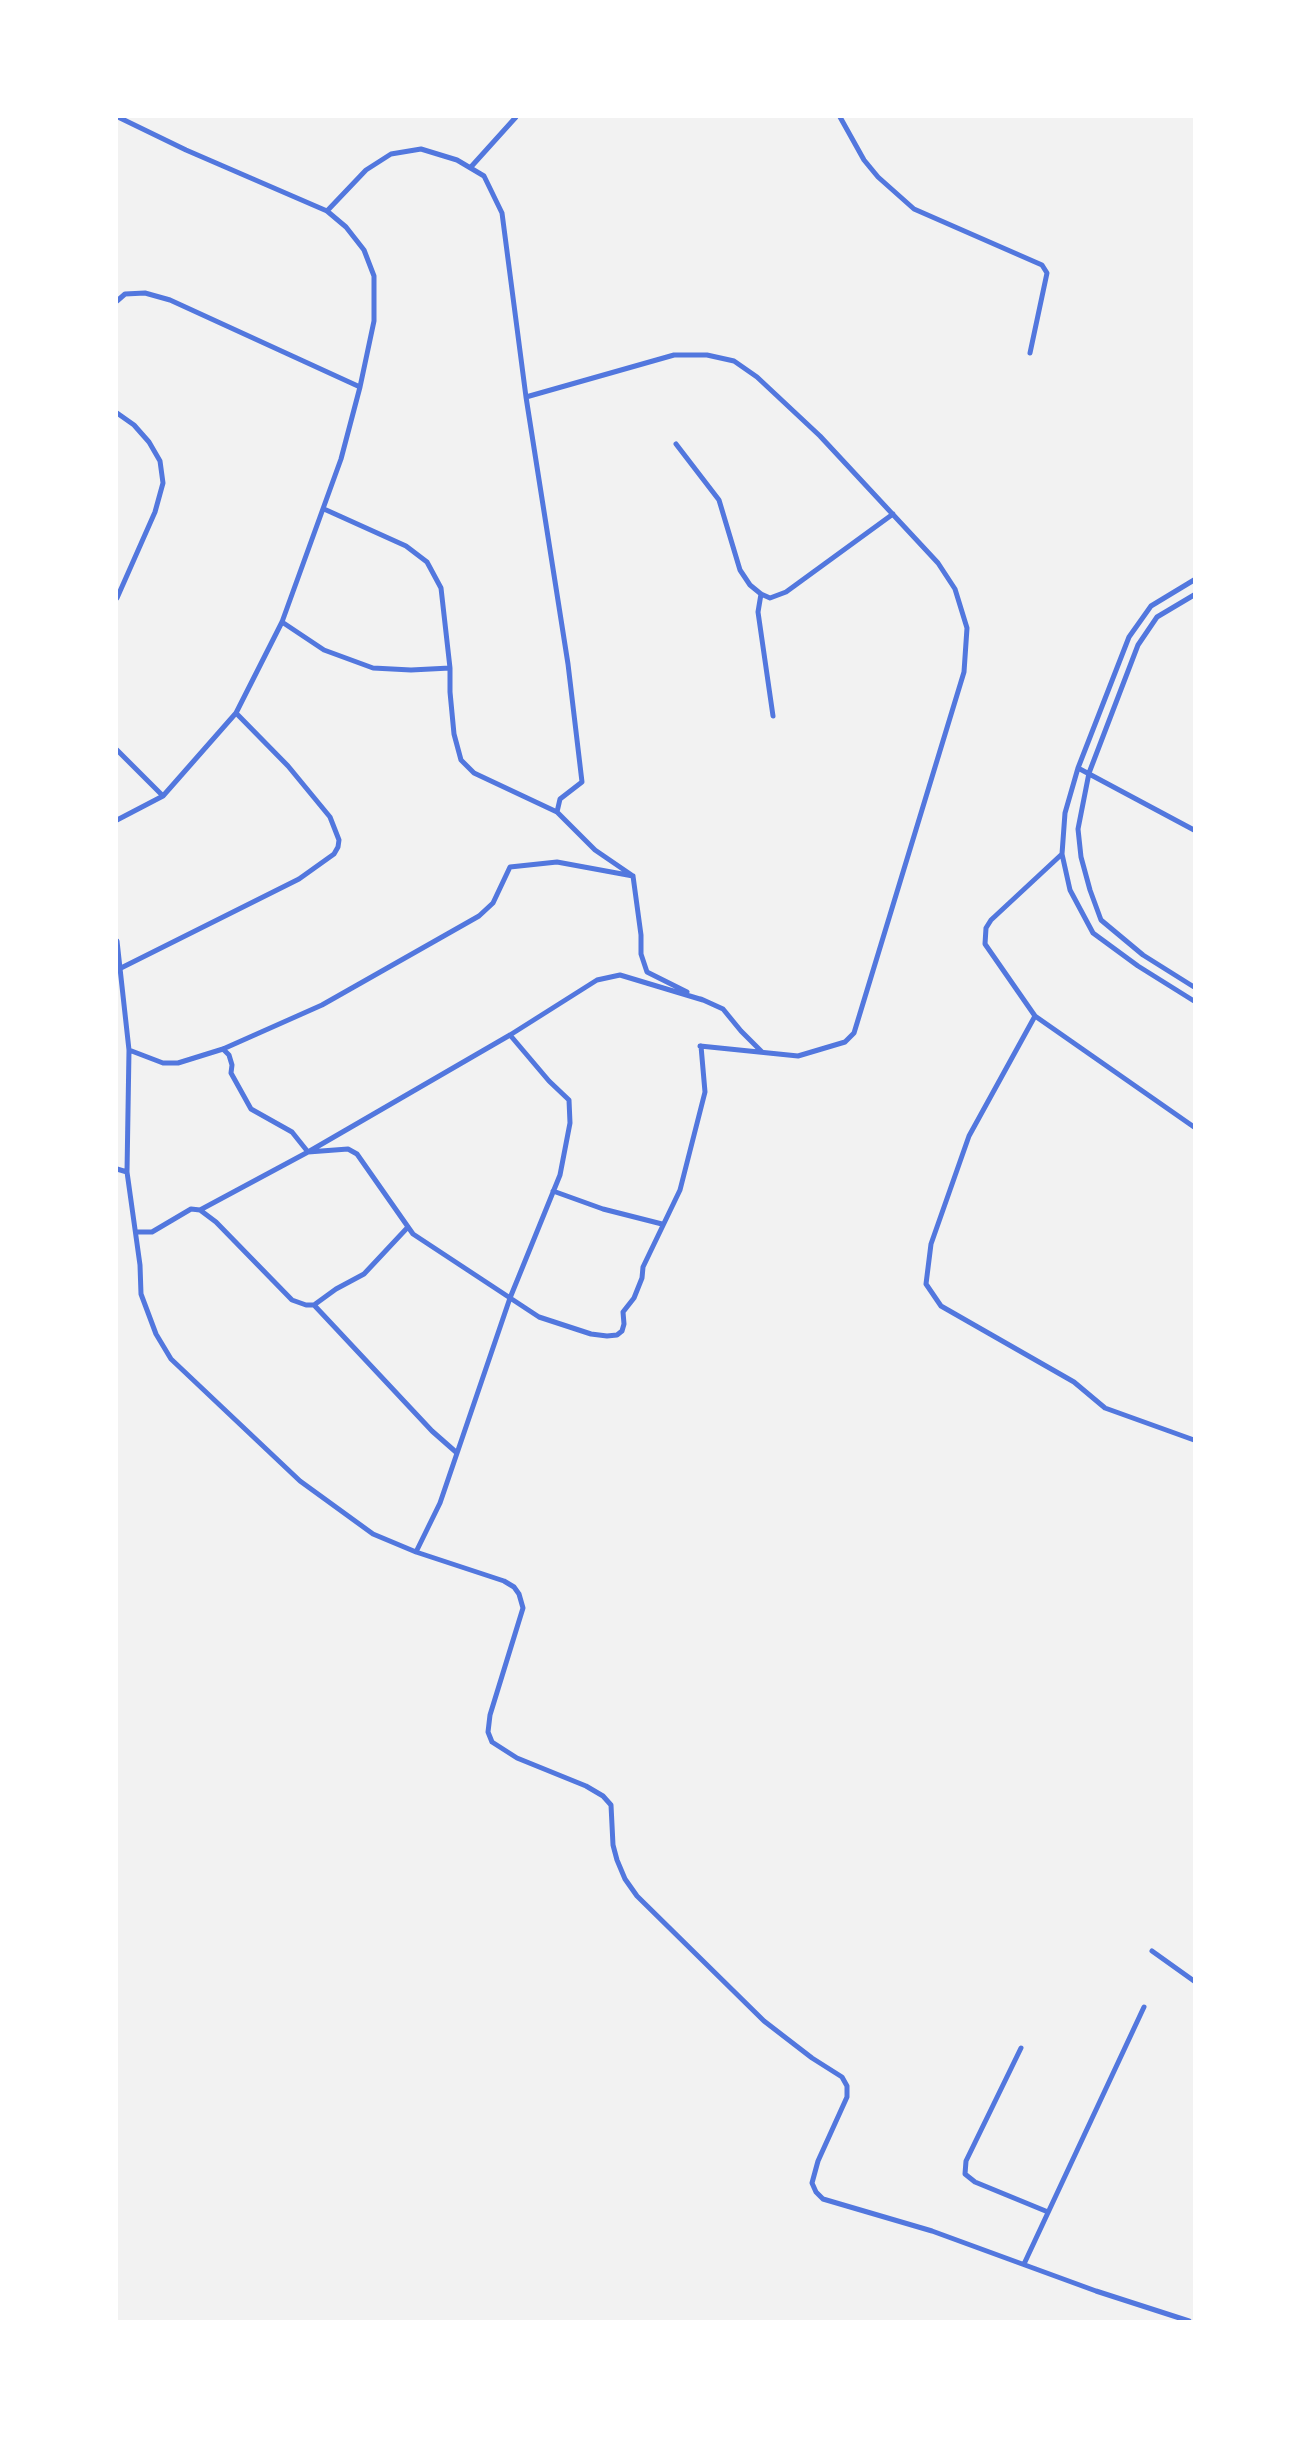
<!DOCTYPE html>
<html>
<head>
<meta charset="utf-8">
<style>
  body { margin:0 }
  #map { position:relative; width:1311px; height:2438px; overflow:hidden; background:#f2f2f2; font-family:Barlow,sans-serif }
  canvas { display:block }
  .frame { position:absolute; inset:0; border:118px solid #fff; pointer-events:none }
</style>
</head>
<body>
<div id="map">
<canvas width="1311" height="2438"></canvas>
<div class="frame"></div>
</div>
<script>
const context = document.querySelector('canvas').getContext('2d');
context.lineJoin = 'round';
const shape = rows => new Path2D(rows.map(r => 'M' + r).join(''));
function trace(path, color, width, dash) { context.strokeStyle = color; context.lineWidth = width; context.lineCap = dash ? 'butt' : 'round'; context.setLineDash(dash || []); context.stroke(path); }
trace(shape([
  [840,117,864,160,878,177,914,209,1042,265,1047,273,1030,353],
  [470,168,516,117],
  [117,301,125,294,145,293,170,300,360,387],
  [526,397,674,355,707,355,734,361,757,377,820,436,938,563,955,589,967,628,964,672,854,1033,845,1042,798,1056,700,1046],
  [117,413,134,425,149,442,160,461,163,483,155,512,117,598],
  [676,444,719,500,740,570,750,585,761,594,770,598,786,592,893,514],
  [324,509,406,546,427,562,441,588,450,668,450,692,454,734,461,760,474,773,557,812,560,799,582,782,568,664,526,397,502,213,484,176,457,160,421,149,391,154,366,170,327,211],
  [1194,580,1151,606,1129,637,1078,768,1065,813,1062,854,1070,890,1093,933,1138,966,1194,1001],
  [761,594,758,612,773,716],
  [1194,595,1157,617,1138,645,1089,773,1078,829,1081,857,1090,890,1101,920,1143,955,1194,987],
  [282,622,324,650,373,668,411,670,450,668],
  [117,750,163,796],
  [1078,768,1194,830],
  [557,812,595,850,633,876,641,935,641,954,647,972,687,992],
  [117,820,163,796,236,713,282,622,341,459,360,387,374,321,374,276,364,250,346,227,327,211,186,150,118,117],
  [1062,854,991,920,986,928,985,944,1035,1016,1194,1127],
  [117,941,129,1050,127,1172,140,1265,141,1294,156,1334,171,1359,300,1481,373,1534,416,1552,440,1503,510,1298,560,1175,570,1123,569,1100,549,1081,510,1035],
  [119,969,299,879,334,854,338,847,339,840,330,817,288,766,236,713],
  [701,999,723,1009,741,1031,762,1052],
  [1035,1016,969,1136,931,1244,926,1284,941,1306,1074,1382,1105,1408,1194,1440],
  [223,1049,229,1055,232,1065,231,1073,251,1109,292,1132,308,1152,348,1149,357,1154,413,1234,539,1317,591,1334,607,1336,617,1335,622,1331,624,1324,623,1312,634,1298,642,1278,643,1267,680,1190,705,1092,701,1046],
  [129,1050,163,1063,178,1063,223,1049,322,1005,479,916,493,903,510,867,557,862,633,876],
  [117,1169,127,1172],
  [553,1191,603,1209,662,1224],
  [200,1210,308,1152,510,1035,597,980,620,975,703,1000],
  [136,1232,152,1232,191,1209,200,1210,216,1222,292,1300,306,1305,314,1305,336,1289,364,1274,408,1227],
  [314,1305,432,1431,457,1453],
  [416,1552,504,1581,514,1587,519,1594,523,1608,490,1715,488,1732,492,1742,517,1758,586,1786,603,1796,611,1805,613,1845,617,1860,625,1879,637,1896,764,2021,812,2058,842,2077,847,2086,847,2097,818,2161,812,2183,816,2192,823,2199,932,2231,1096,2291,1189,2321],
  [1152,1951,1194,1981],
  [1021,2048,966,2161,965,2174,975,2182,1048,2212],
  [1024,2264,1144,2007]
]), '#5277de', 5);
</script>
</body>
</html>
